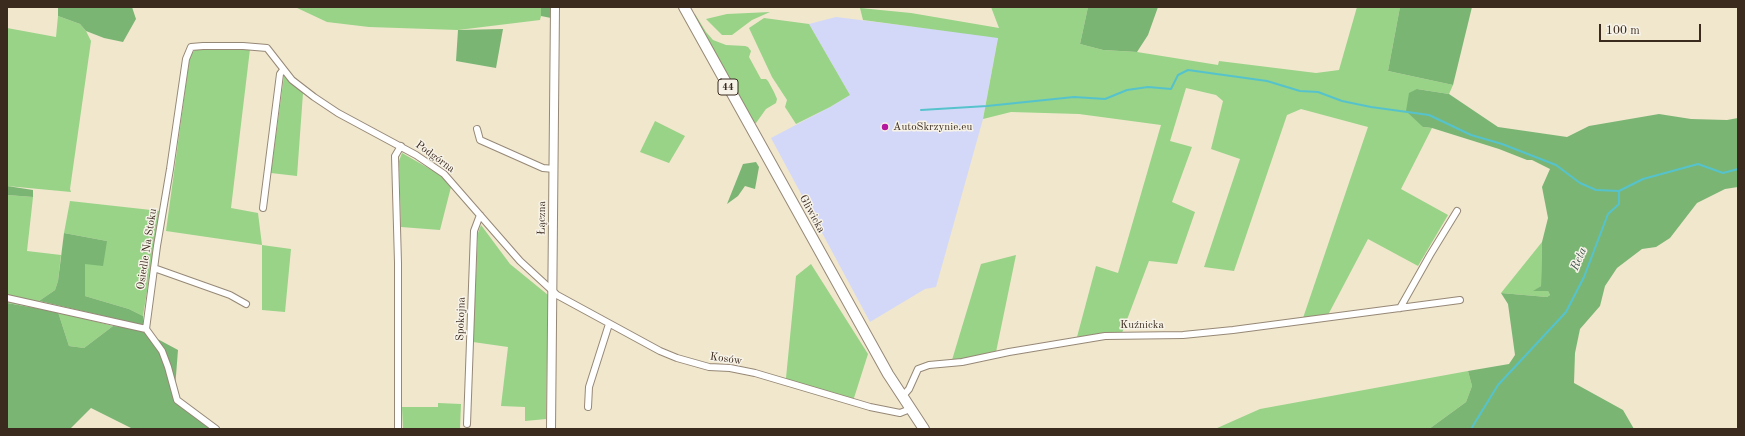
<!DOCTYPE html>
<html>
<head>
<meta charset="utf-8">
<style>
  body { margin:0 }
  #map { position:relative; width:1745px; height:436px; overflow:hidden; background:#f0e7cd; font-family:"Old Standard TT",serif }
  canvas { display:block }
  .frame { position:absolute; inset:0; border:8px solid #3b2a1e; pointer-events:none }
  .scale { position:absolute; left:1599px; top:24px; width:102px; height:18px; box-sizing:border-box; border:2px solid #3b2a1e; border-top:0; padding-left:5px; font-size:12px; line-height:14px; white-space:nowrap; color:#3b2a1e; -webkit-text-stroke:3px #f7f3e8; paint-order:stroke }
</style>
</head>
<body>
<div id="map">
<canvas width="1745" height="436"></canvas>
<div class="frame"></div>
<div class="scale">100 m</div>
</div>
<script>
const context = document.querySelector('canvas').getContext('2d');
context.lineJoin = 'round';
function paint(path, color) { context.fillStyle = color; context.fill(path, 'evenodd'); }
const shape = rows => new Path2D(rows.map(r => 'M' + r).join(''));
function trace(path, color, width, dash) { context.strokeStyle = color; context.lineWidth = width; context.lineCap = dash ? 'butt' : 'round'; context.setLineDash(dash || []); context.stroke(path); }
function label(font, color, halo, rows, align = 'center') {
  context.font = font + ' "Old Standard TT",serif'; context.lineWidth = 3; context.setLineDash([]); context.textBaseline = 'middle'; context.strokeStyle = halo; context.fillStyle = color; for (const [text, x, y, turn = 0] of rows) {
    context.save(); context.translate(x, y); context.rotate((+turn || 0) * Math.PI / 180); context.textAlign = isNaN(turn) ? turn : align; if (halo) context.strokeText(text, 0, 0); context.fillText(text, 0, 0); context.restore();
  }
}
paint(shape([
  [836,17,998,37,983,119,936,287,925,289,870,322,771,138,830,107,850,95,809,24]
]), '#d3d8f9');
paint(shape([
  [295,7,541,7,541,16,540,20,458,30,369,27,327,22],
  [991,7,1088,7,1080,44,1103,50,1137,52,1218,65,1219,61,1316,73,1339,70,1357,7,1400,7,1388,71,1453,85,1449,94,1417,89,1423,127,1432,128,1401,189,1448,215,1418,266,1368,239,1328,315,1303,318,1368,127,1301,109,1287,115,1234,271,1204,267,1240,159,1211,149,1223,101,1216,95,1186,88,1170,141,1192,147,1172,202,1195,212,1177,264,1149,261,1122,333,1105,333,1077,337,1096,266,1118,273,1161,125,1079,114,1011,112,983,119,998,38,863,20,860,8,911,13,999,28],
  [770,12,752,20,732,35,722,35,706,19,727,14],
  [695,14,706,32,713,40,726,45,745,46,748,47,751,51,749,57,761,79,766,79,768,81,774,92,777,99,776,103,766,109,756,123,754,123,694,15],
  [58,16,80,24,86,31,91,41,70,189,71,192,7,186,7,28,56,37],
  [764,18,809,24,850,95,830,107,796,124,785,107,787,100,772,77,749,28],
  [196,49,250,49,231,208,258,213,262,245,291,249,285,312,262,310,262,245,166,231,190,55],
  [284,76,303,93,297,176,271,173],
  [655,121,685,136,669,163,640,152],
  [402,153,444,177,451,187,440,230,401,227,399,161],
  [7,195,33,197,27,251,61,255,58,281,55,290,39,301,37,308,7,303],
  [70,201,160,211,143,316,129,309,85,296,85,263,107,241,64,233],
  [481,225,510,264,548,295,546,419,525,421,525,407,501,406,508,347,473,342,478,233],
  [1542,242,1541,286,1534,291,1548,291,1550,295,1547,297,1501,293],
  [1016,255,996,352,976,357,952,360,981,264],
  [811,264,868,354,853,401,789,385,786,378,796,276],
  [58,312,113,326,84,348,69,346],
  [1468,371,1472,386,1466,402,1429,429,1215,429,1260,409],
  [438,403,461,404,460,429,403,429,402,407,438,407]
]), '#98d387');
paint(shape([
  [58,7,132,7,136,19,123,42,104,38,86,31,80,24,58,16],
  [541,7,551,7,551,18,541,16],
  [1088,7,1158,7,1148,35,1137,52,1103,50,1080,44],
  [1400,7,1472,7,1453,85,1388,71],
  [503,29,496,68,456,61,458,30],
  [1417,89,1449,94,1498,127,1567,137,1589,126,1659,114,1691,119,1727,120,1738,118,1738,187,1725,189,1697,203,1670,238,1656,247,1642,249,1617,268,1605,286,1600,306,1580,329,1575,353,1574,383,1623,410,1634,429,1429,429,1466,402,1472,386,1468,371,1509,364,1515,355,1508,304,1501,293,1547,297,1550,295,1548,291,1533,291,1541,286,1542,242,1548,218,1542,187,1550,169,1532,160,1527,160,1499,149,1432,128,1423,127,1406,111,1409,93],
  [756,162,759,167,755,189,745,186,738,196,727,204,743,164],
  [7,186,33,190,33,197,7,195],
  [64,233,107,241,103,266,85,264,85,296,129,309,143,316,143,325,39,301,55,290,58,281],
  [7,303,58,312,69,346,84,348,113,326,137,328,178,350,174,401,221,429,133,429,91,408,70,429,7,429]
]), '#7ab574');
trace(shape([
  [921,110,987,106,1074,97,1105,99,1127,90,1148,87,1171,89,1178,75,1188,70,1267,81,1300,91,1318,92,1342,101,1371,107,1429,115,1471,135,1502,144,1556,165,1580,183,1596,190,1619,191,1643,179,1698,164,1723,173,1738,169],
  [1471,429,1498,385,1566,312,1584,277,1608,214,1619,204,1619,191]
]), '#56c3cc', 2);
const minor = shape([
  [477,129,480,140,543,168,554,169],
  [263,208,280,74,283,70],
  [154,268,230,295,246,304],
  [7,298,146,329],
  [1400,308,1430,255,1457,211],
  [902,397,909,389,918,369,929,365,962,362,1009,352,1105,336,1183,335,1233,330,1460,300],
  [588,407,589,387,609,324],
  [467,424,474,231,480,215],
  [216,429,177,400,168,367,162,351,146,329,157,246,170,169,186,59,191,47,203,46,243,46,267,48,292,80,314,97,338,113,416,155,444,174,520,261,557,295,660,351,677,358,709,367,730,368,755,373,870,407,900,413,910,409],
  [398,429,398,263,395,156,401,146]
]);
const tertiary = shape([
  [551,429,555,7]
]);
const primary = shape([
  [684,7,888,374,924,429]
]);
trace(minor, '#968876', 8);
trace(tertiary, '#968876', 10);
trace(primary, '#968876', 12);
trace(minor, '#fff', 6);
trace(tertiary, '#fff', 8);
trace(primary, '#fff', 10);
for (const [x, y, r, color] of [
  [885,127,4,"#b5179e"]
]) { const dot = new Path2D(); dot.arc(x, y, r, 0, 2 * Math.PI); context.fillStyle = color; context.fill(dot); trace(dot, '#f7f3e8', 1.5); }
for (const [x, y, w] of [
  [728,87,20]
]) { const box = new Path2D(); box.roundRect(x - w / 2, y - 8, w, 16, 3); context.fillStyle = '#f7f3e8'; context.fill(box); trace(box, '#3b2a1e', 1); }
label('bold 10px', '#3b2a1e', null, [
  ["44",728,87]
]);
label('11px', '#3b2a1e', '#f7f3e8', [
  ["AutoSkrzynie.eu",893,127]
], 'left');
label('11px', '#3b2a1e', '#f7f3e8', [
  ["Podgórna",435,157,36],
  ["Gliwicka",812,214,61],
  ["Łączna",542,218,-89],
  ["Osiedle Na Stoku",147,249,-81],
  ["Spokojna",461,319,-88],
  ["Kuźnicka",1142,325],
  ["Kosów",726,359,8]
]);
label('italic 12px', '#435852', '#f7f3e8', [
  ["Reta",1579,259,-67]
]);
</script>
</body>
</html>
